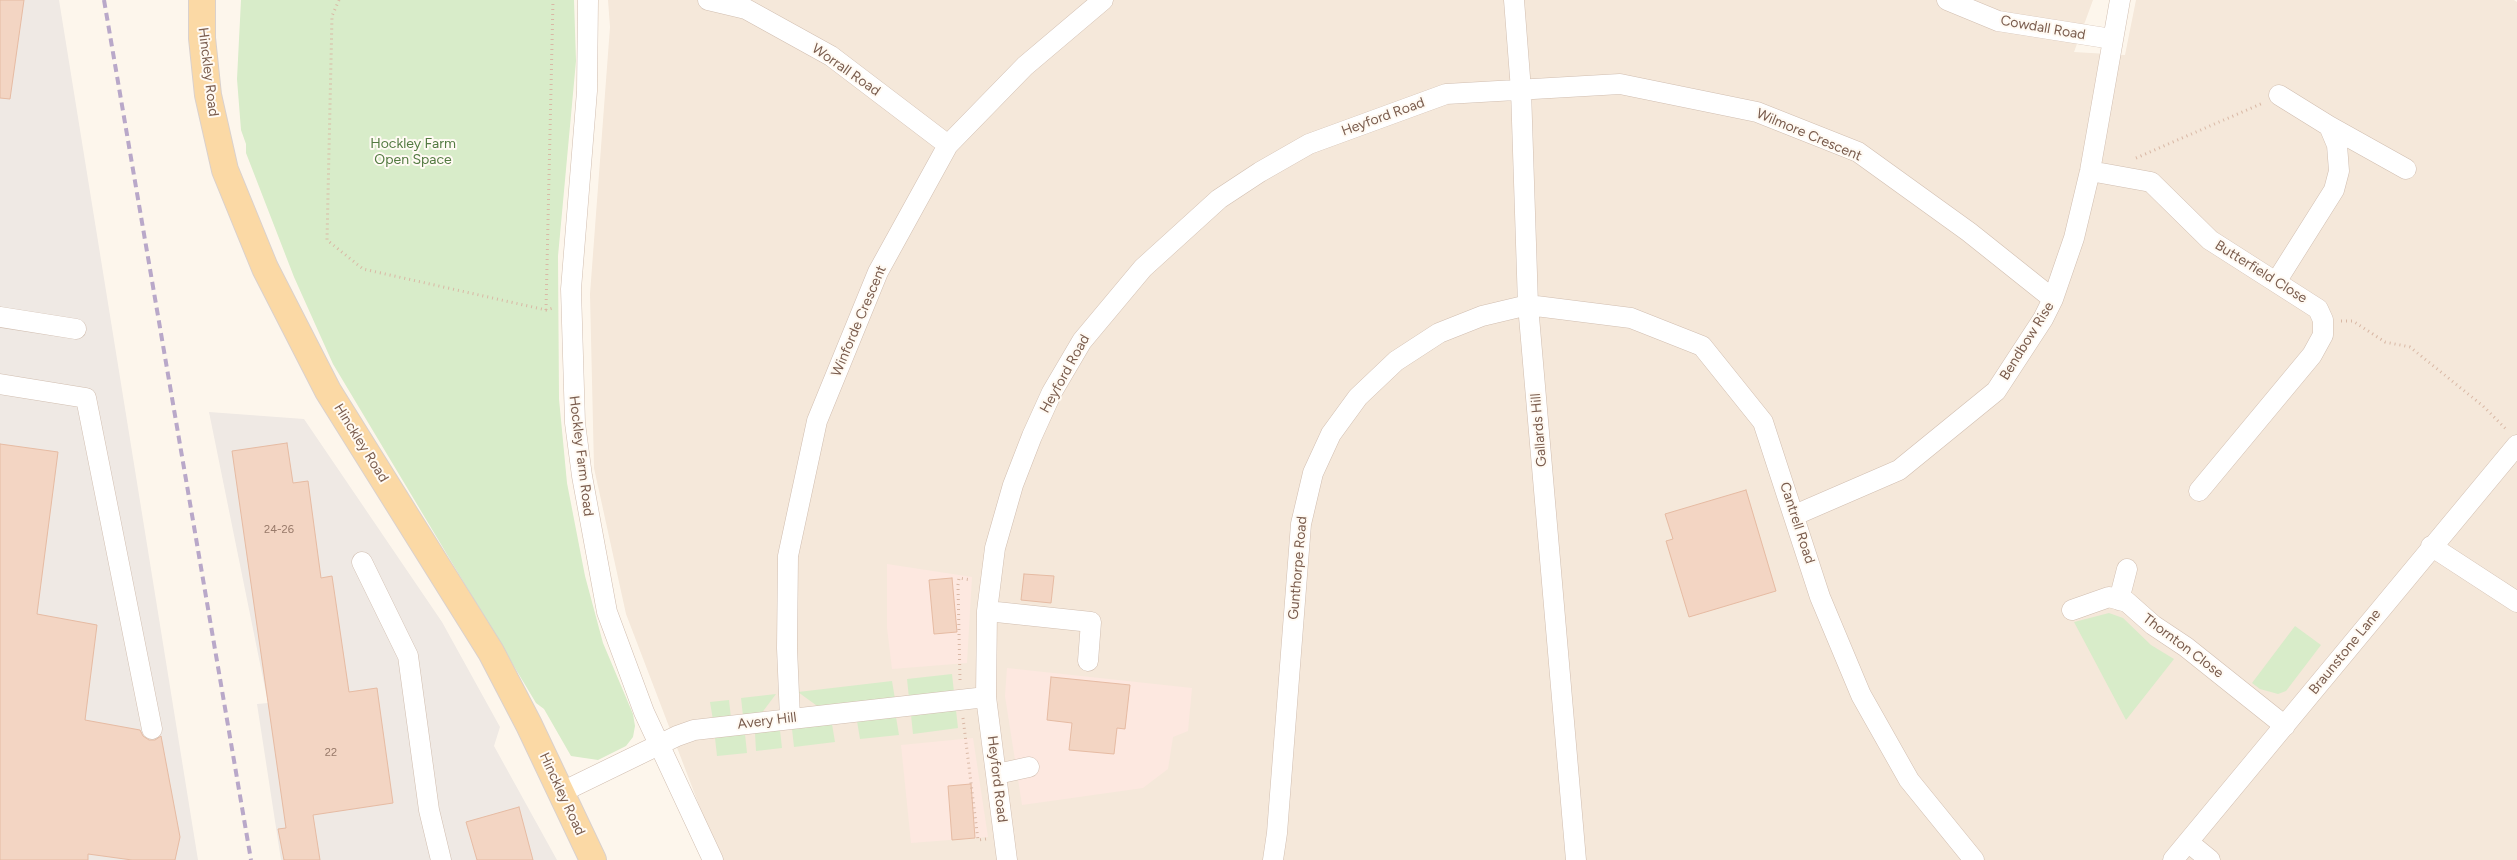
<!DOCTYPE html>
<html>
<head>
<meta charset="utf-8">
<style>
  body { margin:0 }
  canvas { display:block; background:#fdf6ec }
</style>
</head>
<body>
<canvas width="2517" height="860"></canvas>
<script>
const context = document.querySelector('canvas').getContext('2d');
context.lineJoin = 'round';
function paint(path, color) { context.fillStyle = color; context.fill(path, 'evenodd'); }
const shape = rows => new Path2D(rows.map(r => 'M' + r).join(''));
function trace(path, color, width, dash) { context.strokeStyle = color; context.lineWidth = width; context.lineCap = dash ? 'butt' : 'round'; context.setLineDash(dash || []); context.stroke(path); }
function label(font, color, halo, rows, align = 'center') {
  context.font = font + ' Figtree,sans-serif'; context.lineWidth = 4; context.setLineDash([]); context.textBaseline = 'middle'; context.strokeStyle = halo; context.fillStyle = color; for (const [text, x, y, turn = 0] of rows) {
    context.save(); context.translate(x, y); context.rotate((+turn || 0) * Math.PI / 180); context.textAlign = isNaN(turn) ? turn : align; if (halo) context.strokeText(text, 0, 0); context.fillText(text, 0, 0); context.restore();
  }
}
paint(shape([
  [608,0,2093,0,2074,52,2125,55,2136,0,2514,0,2517,2,2517,860,720,860,626,614,594,468,590,294,610,27]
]), '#f5e8da');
paint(shape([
  [887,564,972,577,967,663,892,669,887,628],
  [1007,668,1192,688,1188,731,1173,737,1168,769,1143,788,1022,805,1005,696],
  [973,738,988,837,911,843,901,745]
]), '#fde8e0');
paint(shape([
  [0,0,59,0,198,860,0,860],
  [209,412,304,419,442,622,500,727,494,746,557,860,281,860,257,704,268,703]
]), '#efe9e4');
paint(shape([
  [241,0,574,0,576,61,558,256,559,399,567,483,585,576,603,643,633,714,635,726,633,737,626,746,598,760,571,756,544,709,536,703,333,364,294,277,246,153,246,144,241,130,237,79],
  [2109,613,2123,618,2151,645,2174,659,2126,720,2074,622],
  [2295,626,2321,645,2286,691,2278,694,2260,689,2252,683],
  [952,674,954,692,909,698,907,679],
  [892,681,895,699,820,708,798,692],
  [776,694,761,714,743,716,741,698],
  [729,700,731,718,713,720,710,702],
  [956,710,958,728,913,734,911,715],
  [896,717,899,735,860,739,857,721],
  [832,724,835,742,794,747,792,729],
  [780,730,782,748,756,751,755,733],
  [745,734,747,753,717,756,715,738]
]), '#d8ecc9');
const building = shape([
  [0,0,24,0,10,99,0,98,0,0],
  [287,443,293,483,308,481,321,578,332,576,349,692,377,688,393,803,313,815,320,860,284,860,278,829,286,828,232,451,287,443],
  [0,444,58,452,37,614,97,625,85,720,140,730,143,736,149,740,155,740,161,736,180,837,175,860,132,860,88,854,88,860,0,860,0,444],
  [1746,490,1776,591,1689,617,1666,541,1673,539,1665,514,1746,490],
  [1024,574,1054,576,1051,603,1021,600,1024,574],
  [952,578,957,632,934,634,929,580,952,578],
  [1051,677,1130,685,1125,729,1117,728,1114,754,1069,750,1072,723,1047,720,1051,677],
  [971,784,975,838,952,840,948,786,971,784],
  [519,807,533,860,477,860,466,822,519,807]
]);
paint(building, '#f3d5c3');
trace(building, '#e6bba3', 1);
const minor = shape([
  [588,0,587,91,571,289,575,423,582,476,607,612,644,712,713,860],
  [708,0,746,9,831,56,948,145],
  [1514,0,1521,90,1528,305,1576,860],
  [1947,0,1998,21,2112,39],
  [2329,126,2406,169],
  [2090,171,2151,182,2210,240,2318,309,2323,320,2323,335,2312,355,2199,491],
  [2276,282,2334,190,2339,171,2337,145,2329,126,2279,95],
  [0,317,76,329],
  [0,384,86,398,152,729],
  [1795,515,1899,470,1996,391,2043,319,2053,299,2074,238,2090,171,2120,0],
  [2431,546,2517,602],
  [362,562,408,656,429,810,441,860],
  [2119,600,2127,569],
  [2072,610,2109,597,2127,602,2153,625,2186,647,2285,726],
  [987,611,1091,622,1088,661],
  [790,718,787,648,788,556,817,421,878,272,948,145,1025,66,1103,0],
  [997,774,1029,767],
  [562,792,677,736,694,730,986,697],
  [2188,842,2210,860],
  [1007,860,986,697,987,611,995,548,1013,485,1032,436,1052,392,1082,341,1143,268,1219,199,1260,172,1309,144,1446,94,1620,84,1757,112,1858,152,1969,232,2053,299],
  [1273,860,1277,833,1301,524,1313,473,1331,434,1358,397,1396,361,1439,333,1482,316,1528,305,1631,318,1702,346,1763,422,1820,597,1861,695,1909,780,1974,860],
  [2173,860,2517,445]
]);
const major = shape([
  [202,0,202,38,208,95,225,170,265,268,328,391,491,652,529,725,593,860]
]);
trace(minor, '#d1beb0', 21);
trace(major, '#dad1cd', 28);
trace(shape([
  [339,0,332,16,327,240,363,269,546,310,553,308],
  [2136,158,2263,103],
  [546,310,553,0],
  [2341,321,2353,321,2385,342,2410,347,2483,406,2506,429],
  [960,680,958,585,959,578,971,580],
  [963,718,978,840,986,839]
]), '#d9b8a5', 3, [1, 4]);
trace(minor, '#fff', 20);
trace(major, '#fbd9a5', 26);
trace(shape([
  [104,0,251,860]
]), '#b9a8c9', 4, [8, 5]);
label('11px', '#987a6a', null, [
  ["24-26",279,530],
  ["22",331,753]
]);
label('14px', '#7a5c4d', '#fffaf3', [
  ["Cowdall Road",2043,28,10],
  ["Worrall Road",846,70,35],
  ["Hinckley Road",208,72,83],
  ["Heyford Road",1383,117,-20],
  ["Wilmore Crescent",1809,135,23],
  ["Butterfield Close",2261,272,32],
  ["Winforde Crescent",859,321,-67],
  ["Bendbow Rise",2027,341,-58],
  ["Heyford Road",1065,374,-61],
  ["Gallards Hill",1539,430,-95],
  ["Hinckley Road",361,443,58],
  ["Hockley Farm Road",581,456,83],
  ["Cantrell Road",1797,523,72],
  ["Gunthorpe Road",1298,568,-85],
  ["Thornton Close",2183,646,37],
  ["Braunstone Lane",2345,652,-51],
  ["Avery Hill",767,721,-7],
  ["Heyford Road",997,779,83],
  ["Hinckley Road",562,794,65]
]);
label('14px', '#537a41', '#fffaf3', [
  ["Hockley Farm",413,144],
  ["Open Space",413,160]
]);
</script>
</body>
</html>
